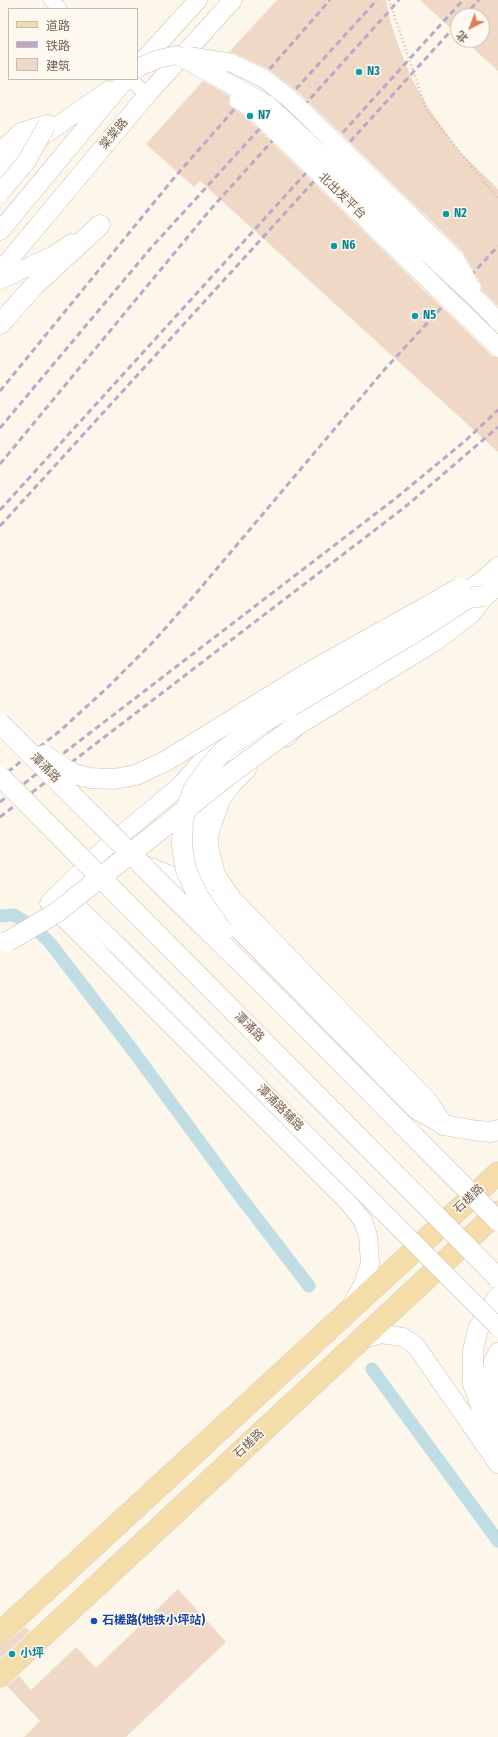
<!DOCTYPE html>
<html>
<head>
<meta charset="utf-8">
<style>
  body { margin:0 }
  #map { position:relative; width:498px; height:1737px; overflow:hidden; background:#fcf6eb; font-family:"Fira Sans Condensed","Noto Sans SC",sans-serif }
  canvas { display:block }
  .legend { position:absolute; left:8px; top:8px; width:130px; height:72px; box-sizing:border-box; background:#fefaf2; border:1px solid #c8bcb1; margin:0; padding:5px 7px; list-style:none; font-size:12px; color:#765f4f }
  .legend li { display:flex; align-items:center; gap:8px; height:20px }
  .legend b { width:20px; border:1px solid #c8bcb1 }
  .north { position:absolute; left:450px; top:8px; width:40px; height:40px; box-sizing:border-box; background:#fefaf2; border:1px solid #c8bcb1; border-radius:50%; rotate:222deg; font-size:11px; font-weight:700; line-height:16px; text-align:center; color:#765f4f }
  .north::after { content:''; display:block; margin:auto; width:14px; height:18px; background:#dd7f59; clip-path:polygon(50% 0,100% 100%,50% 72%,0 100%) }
</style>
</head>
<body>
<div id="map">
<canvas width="498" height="1737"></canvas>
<ul class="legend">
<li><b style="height:5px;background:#f5dda9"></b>道路</li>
<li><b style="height:5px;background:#baa9c6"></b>铁路</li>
<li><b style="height:11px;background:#efd8c5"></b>建筑</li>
</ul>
<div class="north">北</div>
</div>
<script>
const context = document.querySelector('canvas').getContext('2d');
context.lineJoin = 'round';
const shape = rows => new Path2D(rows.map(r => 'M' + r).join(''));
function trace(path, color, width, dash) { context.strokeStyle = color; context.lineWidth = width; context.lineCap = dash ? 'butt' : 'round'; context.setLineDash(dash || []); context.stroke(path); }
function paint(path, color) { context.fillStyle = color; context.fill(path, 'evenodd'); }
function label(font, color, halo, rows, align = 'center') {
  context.font = font + ' "Fira Sans Condensed","Noto Sans SC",sans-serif'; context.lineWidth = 3; context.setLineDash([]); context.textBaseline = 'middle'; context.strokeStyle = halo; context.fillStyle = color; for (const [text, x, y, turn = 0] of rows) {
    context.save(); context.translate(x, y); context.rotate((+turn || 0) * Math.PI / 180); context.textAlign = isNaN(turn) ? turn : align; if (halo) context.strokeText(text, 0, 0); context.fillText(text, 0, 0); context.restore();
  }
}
trace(shape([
  [0,916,14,915,34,927,50,943,131,1048,236,1191,309,1286],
  [372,1369,498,1541]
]), '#c0dde5', 13);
paint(shape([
  [277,0,386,0,391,24,400,50,410,75,427,106,459,151,498,189,498,306,481,289,480,282,463,252,298,92,270,70,237,54,229,52],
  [420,0,498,0,498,71,464,40,482,40,482,16,458,16,458,35],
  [203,81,230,96,229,104,233,108,250,121,491,355,498,357,498,452,200,181,194,187,146,144],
  [178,1589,226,1642,126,1737,24,1737,40,1721,7,1686,19,1676,31,1690,76,1647,96,1668],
  [25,1627,30,1631,0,1659,0,1645,8,1642]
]), '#efd8c5');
const minor = shape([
  [51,0,60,9],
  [130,79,147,95]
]);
const tertiary = shape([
  [137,67,198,0],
  [0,178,24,149,109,90],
  [0,231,126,79],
  [0,271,147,95,233,0],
  [0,280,54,255,72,243],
  [453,600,483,580,498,566],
  [218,745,198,765,180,786,103,850,49,903,347,1201,363,1221,368,1236,370,1263,363,1284,352,1304],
  [140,863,173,876,205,895,416,1110,443,1125],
  [61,891,117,945],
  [205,895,199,878,196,849,206,786,227,760,303,710],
  [360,1340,381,1334,403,1337,416,1346,498,1464],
  [498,1352,493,1361,489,1389,494,1420,498,1429]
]);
const secondary = shape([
  [0,153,23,132,47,125],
  [0,324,34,286,100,225],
  [285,737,297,725,433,642,470,614,484,596,498,585],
  [246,769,232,783,220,799,208,834,208,847,215,875,232,900,427,1101,443,1125,478,1131,491,1132,498,1130],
  [498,1297,478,1329,473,1351,473,1384,489,1429,498,1444]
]);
const primary = shape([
  [0,1633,498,1173],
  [0,1676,498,1212]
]);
trace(minor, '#cdbfb1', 15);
trace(tertiary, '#cdbfb1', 19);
trace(secondary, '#d0c0af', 21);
trace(primary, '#d9d2ce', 23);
trace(minor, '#fff', 14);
trace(tertiary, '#fff', 18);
trace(secondary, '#fff', 20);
trace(primary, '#f5dda9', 22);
trace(shape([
  [464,16,479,0],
  [0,391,174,178,330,0],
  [0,428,150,249,377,0],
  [0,464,210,210,399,0],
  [0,510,463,0],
  [0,526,458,23],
  [0,778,61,730,108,687,154,641,193,597,385,369,498,246],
  [0,802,396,498,465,441,498,410],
  [0,817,405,507,498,427]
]), '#baa9c6', 3, [6, 4]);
const tertiaryBridge = shape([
  [189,56,232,63,265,79,291,100,456,260,471,287],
  [137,68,158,59,177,55,268,105,481,303,498,321],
  [239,100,257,113,498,347],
  [0,193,26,162,47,125],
  [117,945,498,1327]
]);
const secondaryBridge = shape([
  [0,723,164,887,283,1004,498,1221],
  [44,755,72,773,89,778,114,779,136,775,166,761,303,676,460,588],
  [0,776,498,1278],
  [223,932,198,896,186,870,182,846,183,819,193,790,209,767,225,749,261,724,424,627,468,598,484,596],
  [7,942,56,913,230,774,297,725]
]);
trace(tertiaryBridge, '#cdbfb1', 19, []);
trace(secondaryBridge, '#d0c0af', 21, []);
trace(shape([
  [389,0,427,111,498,199]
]), '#d5bca7', 2.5, [1, 3]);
trace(tertiaryBridge, '#fff', 18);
trace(secondaryBridge, '#fff', 20);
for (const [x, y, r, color] of [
  [359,72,4,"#0f9aa8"],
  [250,116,4,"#0f9aa8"],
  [446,214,4,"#0f9aa8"],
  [334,246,4,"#0f9aa8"],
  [415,316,4,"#0f9aa8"],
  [94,1621,4,"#1a4fb4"],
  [12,1654,4,"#0f9aa8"]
]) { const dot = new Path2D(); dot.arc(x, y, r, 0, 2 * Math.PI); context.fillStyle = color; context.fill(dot); trace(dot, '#fefaf2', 1.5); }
label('bold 12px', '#0d838f', '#fefaf2', [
  ["N3",367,72],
  ["N7",258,116],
  ["N2",454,214],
  ["N6",342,246],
  ["N5",423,316],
  ["小坪",20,1654]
], 'left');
label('12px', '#765f4f', '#fefaf2', [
  ["棠棠路",114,134,-50],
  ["北出发平台",342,196,44],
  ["潭涌路",45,768,45],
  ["潭涌路",249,1027,45],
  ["潭涌路辅路",280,1108,45],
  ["石槎路",469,1199,-43],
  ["石槎路",249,1444,-43]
]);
label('bold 12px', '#164399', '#fefaf2', [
  ["石槎路(地铁小坪站)",102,1621]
], 'left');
</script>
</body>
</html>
